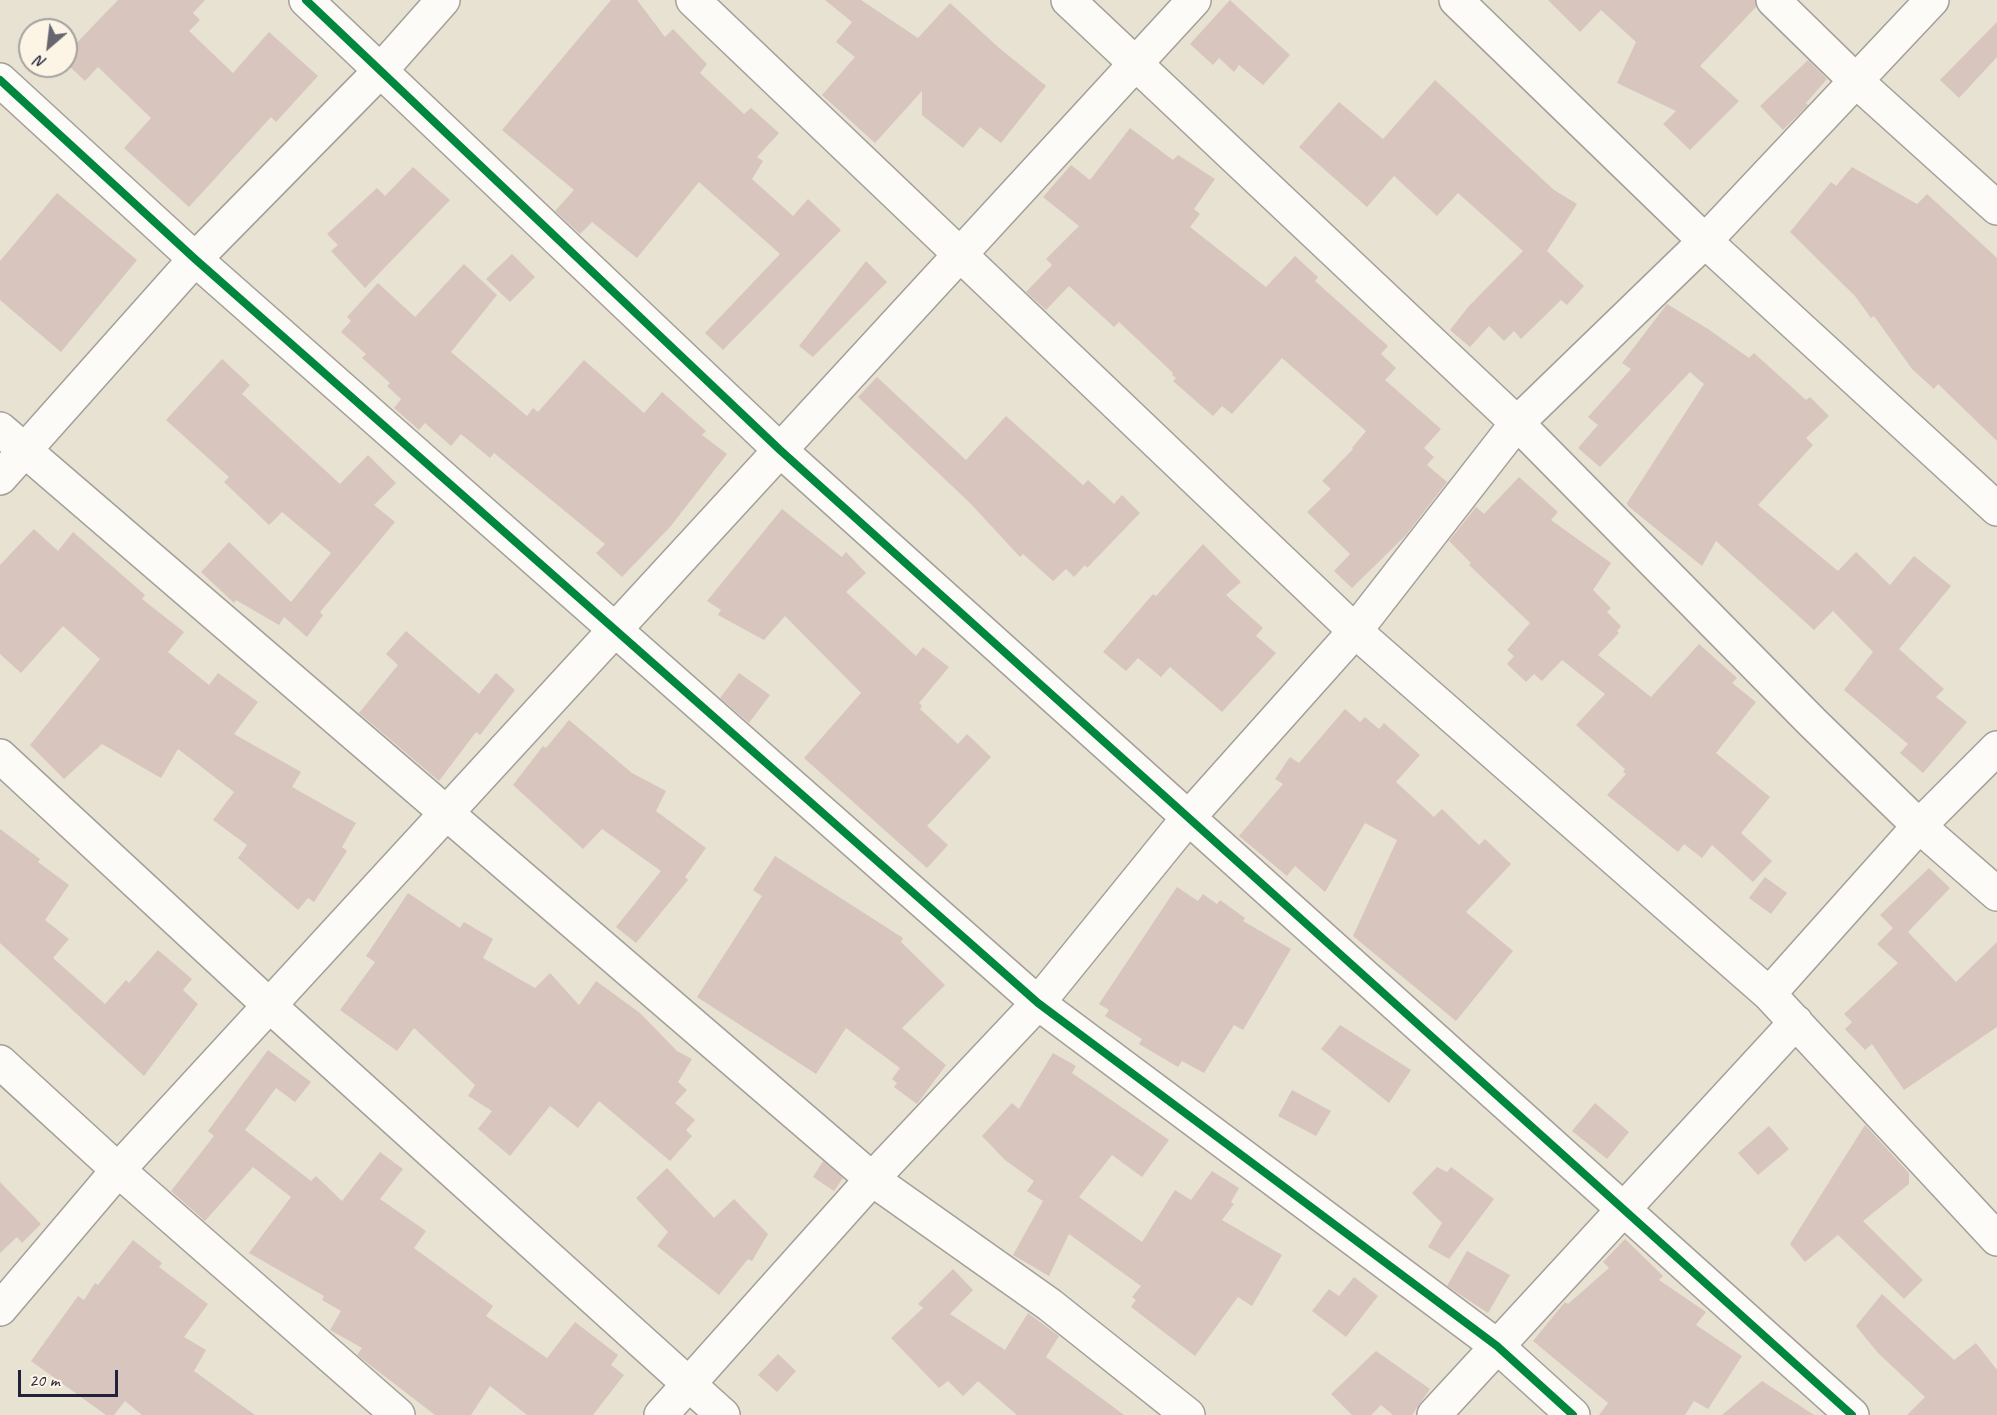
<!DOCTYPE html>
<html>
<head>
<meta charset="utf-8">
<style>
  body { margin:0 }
  #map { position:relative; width:1997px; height:1415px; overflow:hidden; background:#e8e2d2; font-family:Caveat,sans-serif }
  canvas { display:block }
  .north { position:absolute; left:18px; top:18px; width:60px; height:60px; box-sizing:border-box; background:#fcf5e5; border:2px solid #a5a1a1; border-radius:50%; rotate:208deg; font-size:16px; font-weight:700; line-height:24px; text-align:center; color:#22223b }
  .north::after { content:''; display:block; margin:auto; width:21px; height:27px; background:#676570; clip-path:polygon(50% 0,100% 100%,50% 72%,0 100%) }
  .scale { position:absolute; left:18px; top:1370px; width:100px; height:27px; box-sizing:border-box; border:3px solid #22223b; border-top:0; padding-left:8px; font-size:18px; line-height:21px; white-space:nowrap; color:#22223b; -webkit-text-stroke:4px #fcf5e5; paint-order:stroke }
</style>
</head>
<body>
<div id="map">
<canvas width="1997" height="1415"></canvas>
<div class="north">N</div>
<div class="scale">20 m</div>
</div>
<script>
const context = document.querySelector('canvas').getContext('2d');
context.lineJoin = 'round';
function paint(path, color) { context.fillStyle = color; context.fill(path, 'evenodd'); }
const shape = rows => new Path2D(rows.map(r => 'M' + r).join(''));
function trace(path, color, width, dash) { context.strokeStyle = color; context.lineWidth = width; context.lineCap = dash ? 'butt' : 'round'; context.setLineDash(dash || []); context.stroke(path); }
paint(shape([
  [118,0,205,0,193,13,200,20,189,31,233,73,269,32,318,76,276,122,271,117,189,207,124,148,151,118,98,67,85,81,66,63,66,54],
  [611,0,637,0,665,37,673,29,707,64,700,73,744,114,751,108,779,133,757,157,763,161,752,179,793,216,808,199,841,230,723,350,705,333,780,254,699,182,637,258,592,222,580,234,555,211,574,190,502,130],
  [825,0,861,0,918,38,950,3,998,47,1046,86,1001,143,980,127,963,148,922,115,922,91,875,143,822,95,855,57,836,42,852,22],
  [1230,0,1290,55,1263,85,1239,65,1234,72,1219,58,1213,65,1190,44],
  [1548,0,1755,0,1756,7,1700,66,1739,101,1690,150,1663,124,1676,111,1617,83,1636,42,1601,10,1580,32],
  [1997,22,1997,57,1959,98,1940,80],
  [1808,60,1827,79,1806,103,1808,105,1783,130,1760,106],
  [1435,80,1554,190,1577,204,1547,251,1584,286,1567,305,1561,300,1521,339,1514,331,1504,341,1489,326,1470,347,1450,330,1469,306,1523,251,1458,193,1437,216,1394,176,1367,207,1299,147,1339,102,1383,139],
  [1130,128,1173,160,1178,155,1215,179,1194,209,1200,214,1190,227,1266,287,1295,256,1318,277,1315,281,1388,346,1381,354,1396,368,1385,380,1441,429,1424,448,1434,457,1427,465,1447,482,1406,535,1352,588,1334,571,1350,554,1307,512,1331,489,1322,481,1353,449,1352,448,1366,431,1282,358,1232,414,1222,406,1213,416,1173,381,1176,378,1172,375,1173,373,1119,322,1114,327,1069,286,1046,310,1026,292,1052,265,1046,259,1079,226,1043,197,1071,165,1090,180],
  [413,167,450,200,365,288,331,251,338,245,327,234,377,188,385,196],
  [1852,167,1917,204,1927,194,1997,258,1997,441,1938,384,1934,389,1912,369,1874,316,1871,318,1855,296,1790,232,1831,182,1836,186],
  [57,193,137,260,61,352,0,300,0,261],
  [512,254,535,277,510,302,486,279],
  [866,261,887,282,813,357,799,346],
  [464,264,497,295,451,352,527,416,533,408,538,412,584,360,644,413,662,392,706,431,702,435,727,454,670,527,622,577,596,553,605,544,494,453,490,458,461,434,451,446,425,423,419,430,394,408,401,399,387,386,390,383,362,358,366,354,341,332,351,321,347,317,378,283,415,317],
  [1667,304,1708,329,1749,358,1754,353,1806,400,1810,397,1829,416,1806,438,1813,445,1758,505,1838,571,1856,552,1890,585,1914,556,1951,586,1899,649,1944,689,1936,697,1967,722,1923,773,1900,753,1908,744,1844,690,1873,652,1833,611,1814,630,1716,541,1702,566,1628,506,1627,503,1704,384,1690,372,1600,467,1578,448,1598,425,1588,417,1631,369,1622,363],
  [222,359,250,385,242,394,340,484,368,455,396,483,374,505,395,522,320,612,323,615,307,637,284,617,279,625,236,600,234,603,201,572,229,542,291,602,331,553,282,512,269,525,224,482,229,477,166,420],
  [877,377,966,460,1006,416,1083,485,1088,480,1114,504,1122,495,1140,513,1087,568,1085,565,1074,577,1066,569,1053,581,1023,554,1020,557,970,503,858,397],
  [1519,477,1558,512,1551,520,1611,563,1593,590,1611,608,1607,612,1621,626,1617,631,1619,633,1598,655,1651,697,1699,644,1737,678,1732,683,1756,702,1716,753,1770,797,1741,833,1772,861,1753,882,1712,845,1702,858,1684,844,1678,852,1607,795,1626,774,1623,772,1625,769,1576,725,1605,694,1562,660,1542,681,1534,674,1526,682,1507,664,1514,656,1507,650,1530,623,1469,565,1471,563,1449,541,1476,507,1484,514],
  [782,509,842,557,846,552,866,573,846,592,916,656,923,647,949,667,919,703,922,706,920,709,958,744,967,734,991,757,927,826,948,845,927,868,804,758,861,693,785,616,764,640,718,615,721,610,707,601],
  [34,529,58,551,73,532,145,595,142,599,184,632,168,652,209,685,218,673,258,702,234,734,301,772,292,787,356,823,342,847,347,851,314,902,308,898,298,910,238,858,247,845,213,820,234,792,178,749,161,778,102,744,64,779,30,745,100,659,63,626,21,673,0,654,0,565],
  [1203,544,1241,582,1226,595,1263,628,1256,636,1276,653,1222,712,1170,667,1161,677,1138,658,1126,671,1103,652,1153,594,1156,596],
  [406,631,479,694,496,673,515,690,480,735,476,732,439,781,359,713,398,665,386,654],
  [739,673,770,695,749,723,720,698],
  [1345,709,1360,722,1365,717,1379,729,1384,723,1420,755,1396,782,1434,817,1442,809,1479,845,1485,839,1511,864,1466,912,1513,951,1456,1021,1353,936,1397,840,1365,823,1325,892,1295,866,1287,876,1239,836,1283,784,1275,779,1290,757,1299,763],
  [569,720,632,773,666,791,656,811,706,848,685,877,688,880,636,943,616,927,661,871,602,829,583,849,513,785,543,746,546,748],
  [0,829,40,859,38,862,69,885,45,920,69,939,53,958,105,1004,126,980,129,983,158,950,192,979,183,990,198,1004,144,1076,0,943],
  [775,856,903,938,901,942,945,985,902,1028,946,1065,917,1104,894,1087,897,1083,892,1079,900,1068,846,1028,816,1074,697,997,762,896,753,890],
  [1929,868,1950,888,1908,932,1956,982,1997,942,1997,1027,1904,1090,1872,1044,1865,1050,1845,1029,1852,1022,1844,1014,1898,963,1877,944,1893,928,1880,915],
  [1765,877,1787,893,1771,914,1749,898],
  [1177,887,1198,901,1203,894,1217,904,1220,900,1245,918,1243,921,1291,949,1243,1030,1234,1025,1204,1073,1182,1061,1178,1067,1139,1044,1142,1039,1105,1016,1109,1010,1099,1004],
  [408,893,460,928,464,922,493,939,483,958,535,988,550,973,579,1005,596,981,640,1013,677,1051,692,1059,678,1082,687,1090,675,1103,695,1120,686,1130,692,1136,670,1161,599,1101,578,1128,550,1106,510,1156,478,1129,492,1111,468,1096,475,1085,414,1028,397,1051,340,1010,375,962,366,956],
  [1340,1025,1411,1070,1389,1103,1321,1049],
  [268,1050,311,1082,295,1102,276,1088,245,1130,311,1181,316,1176,342,1201,380,1152,403,1169,380,1199,426,1231,414,1248,493,1306,486,1316,547,1358,575,1322,618,1355,611,1365,624,1375,593,1415,527,1415,490,1386,471,1415,435,1415,357,1355,362,1348,330,1330,341,1311,322,1300,324,1296,249,1253,291,1197,253,1167,205,1221,171,1191,214,1136,208,1131],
  [1053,1053,1076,1066,1072,1073,1169,1140,1142,1177,1112,1155,1079,1197,1142,1242,1175,1190,1191,1200,1212,1171,1239,1188,1231,1202,1234,1204,1222,1220,1282,1255,1252,1306,1238,1297,1195,1356,1131,1307,1136,1300,1132,1297,1141,1286,1069,1234,1049,1276,1013,1255,1043,1201,1027,1191,1034,1181,1005,1160,982,1136,1012,1103,1019,1109],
  [1292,1090,1331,1111,1316,1136,1278,1116],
  [1595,1103,1629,1132,1607,1159,1572,1131],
  [1865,1125,1909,1173,1909,1184,1863,1221,1923,1280,1904,1299,1838,1235,1805,1262,1790,1244],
  [1769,1126,1789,1149,1758,1175,1738,1153],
  [823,1161,843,1178,834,1191,813,1177],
  [1437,1167,1447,1172,1451,1167,1494,1199,1449,1259,1428,1247,1442,1223,1412,1193],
  [667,1168,714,1218,734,1199,768,1234,752,1261,748,1259,719,1295,657,1246,668,1232,636,1198],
  [0,1182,41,1224,22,1243,17,1237,0,1253],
  [1625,1239,1663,1276,1659,1280,1706,1312,1696,1325,1742,1356,1708,1409,1694,1401,1685,1415,1599,1415,1608,1403,1533,1341,1565,1302,1568,1304,1609,1268,1603,1262],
  [133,1240,162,1263,159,1267,208,1304,184,1337,206,1350,194,1371,255,1415,142,1415,125,1401,114,1415,106,1415,31,1361,78,1296,84,1300,95,1283,98,1285],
  [1467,1251,1510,1275,1488,1313,1447,1286],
  [953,1269,973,1290,950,1314,1005,1350,1028,1313,1059,1336,1046,1357,1124,1415,1017,1415,978,1381,963,1396,948,1381,939,1388,891,1338,923,1308,918,1304],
  [1354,1277,1378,1296,1346,1337,1312,1311,1329,1289,1339,1296],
  [1882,1294,1954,1360,1976,1343,1997,1370,1997,1415,1907,1415,1925,1397,1878,1353,1856,1326],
  [1376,1351,1430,1389,1412,1415,1393,1415,1381,1405,1371,1415,1352,1415,1331,1394],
  [778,1354,796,1371,777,1392,758,1375],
  [1762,1381,1814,1415,1722,1415]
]), '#d8c5be');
const minor = shape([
  [306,0,780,450,1852,1415],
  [693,0,1355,631,1769,994,1997,1239],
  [1068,0,1517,423,1813,723,1919,826,1997,894],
  [1456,0,1705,241,1997,509],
  [1773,0,1855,80,1997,208],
  [0,80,195,259,1038,1003,1497,1346,1573,1415],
  [0,429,872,1179,1050,1305,1188,1415],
  [0,478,195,259,381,70,443,0],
  [0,756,270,1006,723,1415],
  [1769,994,1919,826,1997,748],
  [0,1062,118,1170,398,1415],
  [0,1309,118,1170,1194,0],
  [661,1415,872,1179,1038,1003,1188,818,1355,631,1517,423,1705,241,1932,0],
  [1434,1415,1796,1022]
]);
trace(minor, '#a39f99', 36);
trace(minor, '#fcfbf8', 33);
trace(shape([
  [306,0,780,450,1852,1415],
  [0,80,195,259,1038,1003,1497,1346,1573,1415]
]), '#00873e', 8);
</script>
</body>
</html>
